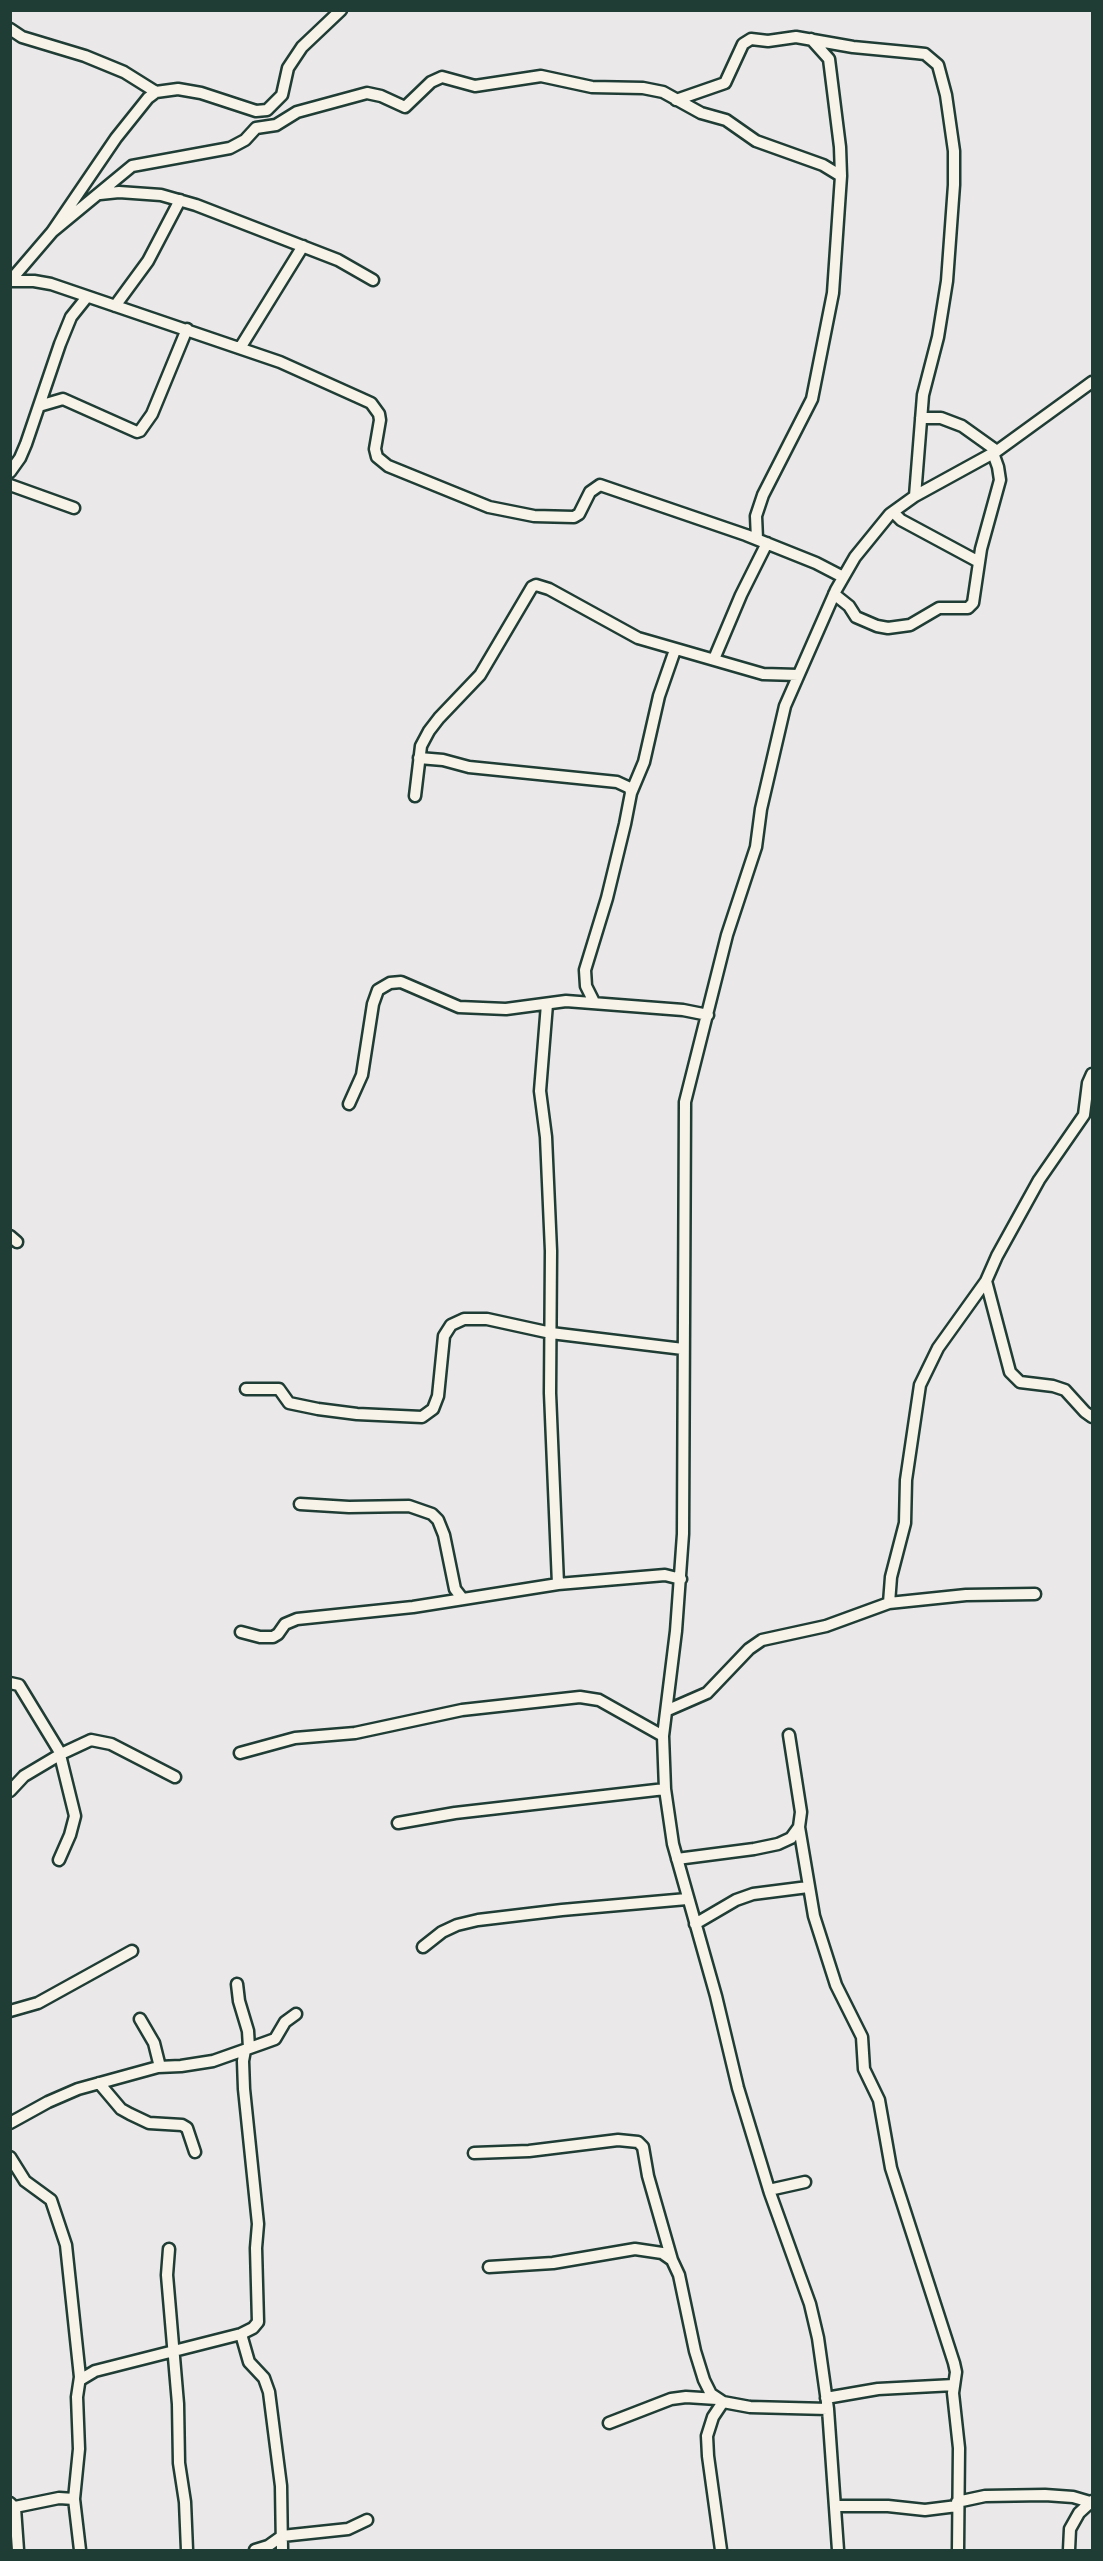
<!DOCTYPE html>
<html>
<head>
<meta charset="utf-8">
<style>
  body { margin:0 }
  #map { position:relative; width:1103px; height:2561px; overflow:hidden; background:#ebe8ea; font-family:Pangolin,sans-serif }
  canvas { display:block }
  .frame { position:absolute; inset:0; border:12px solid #1f3d34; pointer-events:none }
</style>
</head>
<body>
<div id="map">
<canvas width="1103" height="2561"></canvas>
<div class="frame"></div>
</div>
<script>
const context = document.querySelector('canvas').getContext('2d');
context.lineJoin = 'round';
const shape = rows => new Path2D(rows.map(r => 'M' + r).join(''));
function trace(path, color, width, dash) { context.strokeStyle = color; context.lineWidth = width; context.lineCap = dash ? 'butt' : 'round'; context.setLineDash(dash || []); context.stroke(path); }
const street = shape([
  [10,29,22,37,85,56,124,72,156,92],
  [676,100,725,83,743,44,751,39,768,41,796,37,853,47,916,53,925,54,938,65,946,95,954,151,954,185,947,281,938,337,923,395,915,496],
  [100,194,119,192,161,195,196,205,338,260,373,280],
  [52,232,132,166,230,148,245,140,256,128,276,125,297,112,367,93,381,96,405,107,431,82,442,77,475,86,541,76,592,87,643,88,663,92,701,113,726,120,756,141,823,165,841,176],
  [10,281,34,281,51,284,280,362,360,398,371,403,379,414,380,420,375,449,377,457,388,466,489,507,534,516,574,517,579,514,590,492,600,485,746,535,816,563,843,577],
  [10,281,52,232,116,138,148,98,156,92,178,89,201,93,256,111,267,110,282,95,288,68,302,47,341,10],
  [115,306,148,261,180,200],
  [240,348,303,246],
  [39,406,63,399,137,432,140,431,152,414,187,329],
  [921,418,941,418,962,426,997,451],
  [10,472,20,458,26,444,60,344,71,317,87,297],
  [10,485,74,508],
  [893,512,901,520,979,562],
  [757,539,756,516,763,495,812,399,833,293,841,176,840,147,829,59,811,39],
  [834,594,849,606,856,617,877,626,888,628,910,625,939,608,968,608,973,603,981,549,1000,480,998,467,993,453],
  [714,659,741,595,767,543],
  [419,758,443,760,469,767,617,782,630,788,631,793,625,824,607,898,585,970,586,986,594,1002],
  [631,793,644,762,659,696,675,650],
  [415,796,421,746,429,731,439,718,480,675,532,587,536,585,549,589,638,638,763,674,798,675],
  [547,1004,540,1091,546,1137,551,1251,550,1393,558,1584],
  [1092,1074,1088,1083,1084,1115,1039,1180,997,1256,986,1281,1010,1372,1020,1382,1053,1386,1065,1390,1085,1412,1092,1417],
  [349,1104,362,1075,373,1004,378,990,390,983,401,982,459,1007,506,1009,566,1001,683,1010,708,1015],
  [10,1236,17,1242],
  [246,1389,279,1389,289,1403,318,1409,357,1414,422,1417,433,1409,438,1396,444,1336,451,1325,464,1319,487,1319,551,1333,683,1349],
  [300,1504,349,1507,409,1506,432,1514,438,1520,444,1535,455,1589,462,1598],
  [889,1603,891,1577,905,1523,906,1480,920,1385,938,1348,986,1281],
  [241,1632,260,1637,273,1637,278,1634,285,1624,297,1619,413,1607,558,1584,665,1575,681,1579],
  [10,1683,19,1685,61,1754],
  [668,1710,707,1693,749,1649,762,1640,826,1626,889,1603,966,1595,1035,1594],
  [240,1753,295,1738,355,1733,462,1710,580,1697,599,1700,663,1736],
  [10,1791,24,1776,61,1754,91,1740,111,1744,175,1777],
  [398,1823,455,1813,665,1789],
  [799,1827,814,1916,836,1985,862,2037,864,2069,879,2100,891,2168,954,2363,956,2372,953,2393,959,2448,958,2550],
  [677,1859,754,1849,778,1844,791,1838,799,1827,801,1812,789,1735],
  [59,1860,70,1835,75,1816,60,1755],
  [695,1924,736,1900,753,1894,808,1887],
  [423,1947,442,1932,457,1925,478,1920,562,1910,687,1899],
  [237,1984,239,2001,248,2031,249,2048],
  [10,2011,38,2003,132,1951],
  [140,2019,154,2043,160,2067],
  [99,2083,121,2109,130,2114,149,2123,182,2125,187,2128,195,2152],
  [10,2123,48,2102,78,2089,158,2067,181,2066,213,2061,264,2043,275,2039,285,2022,296,2014],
  [474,2153,529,2151,618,2140,638,2142,643,2147,648,2176,672,2260],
  [10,2157,25,2181,51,2200,66,2245,80,2377,77,2397,79,2449,74,2499,80,2550],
  [769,2190,805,2182],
  [169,2249,167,2275,178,2404,179,2463,185,2502,187,2550],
  [489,2267,553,2263,635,2249,662,2253,672,2260,679,2275,695,2351,704,2380,711,2394,723,2402,750,2407,828,2409],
  [241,2334,249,2362,264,2378,269,2392,281,2486,282,2550],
  [80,2380,95,2371,241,2334,253,2328,258,2322,256,2248,258,2224,244,2089,243,2061,245,2050],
  [826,2398,878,2389,954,2385],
  [609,2423,671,2399,686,2397,717,2399],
  [957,2502,985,2496,1045,2495,1073,2497,1090,2502],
  [10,2503,15,2508,18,2550],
  [835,2506,888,2506,925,2510,957,2506],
  [15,2507,59,2498,74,2499],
  [255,2550,268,2546,282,2536,348,2529,367,2520],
  [721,2550,708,2456,707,2436,713,2417,723,2402],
  [838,2550,828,2409,818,2338,810,2304,770,2193,738,2088,716,1996,673,1844,665,1789,663,1736,676,1631,683,1534,685,1102,727,935,756,847,761,809,785,706,836,590,855,557,890,514,915,496,997,451,1092,382],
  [1069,2550,1070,2529,1079,2513,1092,2501]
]);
trace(street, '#1f3d34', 15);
trace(street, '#f7f3e8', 10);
</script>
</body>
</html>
